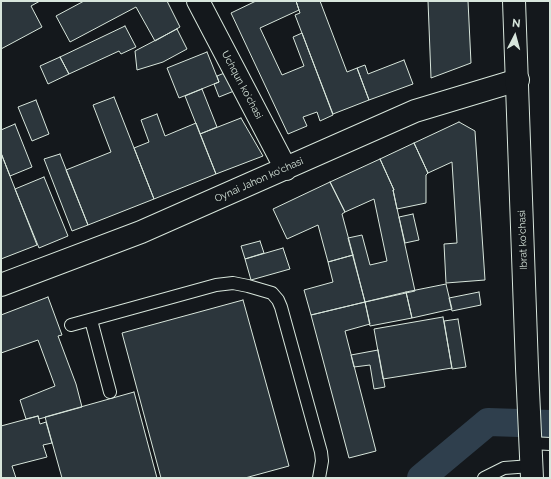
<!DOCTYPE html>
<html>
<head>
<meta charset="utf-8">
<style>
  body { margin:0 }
  #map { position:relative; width:551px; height:479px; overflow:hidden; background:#14181c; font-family:Raleway,sans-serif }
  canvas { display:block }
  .frame { position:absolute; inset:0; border:2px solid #d8e6dc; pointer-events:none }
  .north { position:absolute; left:495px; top:16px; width:40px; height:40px; -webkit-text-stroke:3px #14181c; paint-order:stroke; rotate:6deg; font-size:11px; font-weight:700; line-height:16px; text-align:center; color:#d8e6dc }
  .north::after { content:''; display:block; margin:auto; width:14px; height:18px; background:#d8e6dc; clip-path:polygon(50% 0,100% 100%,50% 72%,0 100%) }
</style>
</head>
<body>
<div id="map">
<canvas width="551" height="479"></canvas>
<div class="frame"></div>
<div class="north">N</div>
</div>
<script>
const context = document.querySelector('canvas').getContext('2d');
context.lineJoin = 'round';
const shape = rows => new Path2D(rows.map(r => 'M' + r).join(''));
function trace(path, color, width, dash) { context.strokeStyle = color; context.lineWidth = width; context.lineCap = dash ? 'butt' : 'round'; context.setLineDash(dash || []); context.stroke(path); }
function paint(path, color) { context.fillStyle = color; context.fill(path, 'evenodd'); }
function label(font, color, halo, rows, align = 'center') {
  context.font = font + ' Raleway,sans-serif'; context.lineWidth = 3; context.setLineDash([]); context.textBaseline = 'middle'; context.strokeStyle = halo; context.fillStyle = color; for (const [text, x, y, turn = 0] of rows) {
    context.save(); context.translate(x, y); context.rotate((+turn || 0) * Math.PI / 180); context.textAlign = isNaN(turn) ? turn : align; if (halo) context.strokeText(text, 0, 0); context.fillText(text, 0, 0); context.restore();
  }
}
trace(shape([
  [421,478,488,422,550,424]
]), '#2f3f4d', 28);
const building = shape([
  [1,1,40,1,31,6,42,27,1,49,1,1],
  [84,1,167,1,180,27,155,41,136,7,70,42,56,16,84,1],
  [256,1,296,1,299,10,260,28,282,75,304,66,293,37,302,33,333,115,320,121,317,112,303,117,307,126,288,134,231,13,256,1],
  [296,1,320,1,347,72,357,68,369,100,333,114,295,15,300,13,296,1],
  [428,1,468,1,471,63,431,78,428,1],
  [125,26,136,47,121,54,119,51,69,74,60,57,125,26],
  [177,29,187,49,163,62,137,70,135,51,177,29],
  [207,52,219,82,179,98,167,68,207,52],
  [60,57,69,74,48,84,40,66,60,57],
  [404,60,413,84,369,100,357,68,365,65,368,74,404,60],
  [227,72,234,91,219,97,214,84,219,82,217,76,227,72],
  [202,89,217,127,200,134,185,96,202,89],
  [114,97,154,199,88,225,66,170,111,152,93,105,114,97],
  [36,100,49,134,32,141,18,107,36,100],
  [157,114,165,136,196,123,216,174,154,199,134,148,149,142,141,120,157,114],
  [241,118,263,156,216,174,200,134,241,118],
  [459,122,475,131,485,280,446,283,444,244,457,243,452,162,428,173,414,143,459,122],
  [15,124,32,167,10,176,1,153,1,130,15,124],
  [414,143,428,173,426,175,426,203,397,209,393,190,394,190,380,159,414,143],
  [1,153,37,245,1,259,1,153],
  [60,154,88,225,72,231,44,159,60,154],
  [380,159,394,190,393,190,415,291,365,302,348,238,362,235,370,265,387,261,374,199,345,212,330,182,380,159],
  [44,177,68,236,39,248,15,189,44,177],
  [330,182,345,212,342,214,353,255,328,262,318,225,287,239,273,209,330,182],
  [413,214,419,240,405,243,399,217,413,214],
  [260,241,264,253,245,259,241,246,260,241],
  [283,248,290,269,251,280,245,259,283,248],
  [353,255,365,302,311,315,304,290,333,282,328,262,353,255],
  [446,284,452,309,412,318,406,292,446,284],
  [406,292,412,318,370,326,365,302,406,292],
  [479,292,481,305,452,311,449,298,479,292],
  [48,297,62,335,58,336,76,384,82,407,39,419,38,416,26,419,20,400,55,386,38,340,1,353,1,315,48,297],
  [243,300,289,466,245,478,161,478,122,333,243,300],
  [365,302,370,324,345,331,376,451,349,458,311,315,365,302],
  [443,317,452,368,383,379,374,329,443,317],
  [458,319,466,367,452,369,444,321,458,319],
  [378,350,385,387,374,389,370,365,354,367,351,355,378,350],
  [134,392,157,478,62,478,45,417,134,392],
  [38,416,40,424,46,422,52,443,43,445,47,457,12,466,16,478,1,478,1,426,38,416]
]);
paint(building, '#2c363c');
trace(building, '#d8e6dc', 1);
const service = shape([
  [91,320,110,392],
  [71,325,216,285,233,283,248,286,272,293,278,300,281,307,321,452,322,461,319,478],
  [530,443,550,444],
  [484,478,504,468,531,466]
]);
const minor = shape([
  [198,1,286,169],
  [1,285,141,232,415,111,518,80]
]);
const secondary = shape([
  [514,1,527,368,532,478]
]);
trace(service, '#d8e6dc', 14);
trace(minor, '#d8e6dc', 24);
trace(secondary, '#d8e6dc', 24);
trace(service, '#14181c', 12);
trace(minor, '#14181c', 22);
trace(secondary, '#14181c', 22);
label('10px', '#d8e6dc', '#14181c', [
  ["Uchqun koʻchasi",242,85,62],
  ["Oynai Jahon ko‘chasi",259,180,-24],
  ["Ibrat ko'chasi",523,240,-92]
]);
</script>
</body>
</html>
